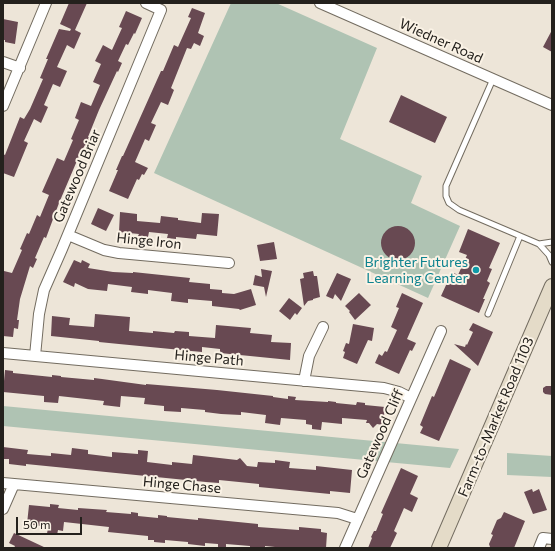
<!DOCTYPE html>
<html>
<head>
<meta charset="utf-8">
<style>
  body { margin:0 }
  #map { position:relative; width:555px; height:551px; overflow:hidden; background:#ede5d8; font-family:Commissioner,sans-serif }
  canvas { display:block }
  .frame { position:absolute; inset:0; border:4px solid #24211d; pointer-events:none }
  .scale { position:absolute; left:16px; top:517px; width:66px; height:18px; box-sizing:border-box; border:2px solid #24211d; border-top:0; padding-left:5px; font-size:12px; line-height:14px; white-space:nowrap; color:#24211d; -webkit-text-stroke:3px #faf2e5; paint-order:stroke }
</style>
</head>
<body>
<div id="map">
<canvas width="555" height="551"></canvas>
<div class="frame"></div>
<div class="scale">50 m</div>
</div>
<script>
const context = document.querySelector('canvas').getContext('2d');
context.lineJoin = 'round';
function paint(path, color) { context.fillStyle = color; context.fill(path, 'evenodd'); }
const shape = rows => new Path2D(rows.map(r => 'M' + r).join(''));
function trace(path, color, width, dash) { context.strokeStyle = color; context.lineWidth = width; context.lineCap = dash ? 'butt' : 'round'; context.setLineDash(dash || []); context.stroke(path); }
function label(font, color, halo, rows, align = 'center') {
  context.font = font + ' Commissioner,sans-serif'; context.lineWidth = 4; context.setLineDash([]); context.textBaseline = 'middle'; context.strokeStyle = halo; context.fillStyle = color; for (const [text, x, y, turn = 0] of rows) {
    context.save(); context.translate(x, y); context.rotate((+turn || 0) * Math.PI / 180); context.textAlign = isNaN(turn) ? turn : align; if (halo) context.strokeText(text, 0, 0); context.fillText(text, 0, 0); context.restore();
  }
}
paint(shape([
  [231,3,276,3,377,48,340,139,422,176,411,203,460,226,428,298,154,173],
  [3,406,459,449,450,468,3,426],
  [507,453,552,456,552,477,507,475]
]), '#afc3b3');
paint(shape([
  [69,3,87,3,75,30,81,33,74,49,67,45,57,67,67,71,60,87,53,84,44,105,48,107,41,123,34,119,24,141,28,143,14,177,3,173,3,154,5,155,20,117,24,119,30,109,43,79,40,78,48,59,46,59,59,29,70,31,71,29,60,24],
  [192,8,205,13,198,33,204,36,200,46,194,43,191,49,187,48,171,88,174,90,168,105,161,102,151,123,156,125,149,141,145,139,135,162,148,168,144,175,142,174,139,180,137,179,128,199,109,191,118,170,116,170,122,156,123,156,161,71,163,71,174,45,178,47,191,18,188,17],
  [126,11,142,18,135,34,134,33,128,45,126,44,118,61,122,63,118,72,117,71,99,110,88,137,90,137,86,146,85,145,79,156,59,203,46,238,44,237,35,258,37,259,33,268,30,266,20,299,17,320,19,320,18,329,14,328,13,337,3,336,3,275,4,271,12,273,22,250,20,249,27,233,29,234,37,215,40,217,49,195,42,192,57,158,64,161,73,140,71,139,79,120,75,118,81,102,91,106,100,85,93,82,101,64,95,61,103,45,112,50,122,28,119,27],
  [3,19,18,22,15,44,5,42,5,40,3,40],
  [552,30,552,52,543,47],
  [401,95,447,117,435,143,389,122],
  [98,208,114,215,106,231,91,224],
  [120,212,137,214,137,221,160,223,161,216,178,218,178,220,201,223,202,213,219,214,217,236,197,234,196,239,176,237,176,239,167,238,168,234,149,232,148,237,138,236,139,234,119,232],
  '381 243a17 17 0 1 1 34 0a17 17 0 1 1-34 0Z',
  [468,229,500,243,489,268,492,269,487,281,490,283,483,299,485,299,479,313,441,296,452,272,458,275,467,255,459,252],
  [274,242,277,259,260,261,257,245],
  [74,260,81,263,82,260,90,264,88,268,113,272,133,273,133,272,190,278,189,282,210,284,210,289,222,290,222,293,234,294,251,289,256,305,240,310,239,309,212,306,212,301,188,299,188,303,171,301,172,293,148,290,148,294,131,292,132,287,108,284,107,291,88,289,75,283,74,287,63,282],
  [261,269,272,271,266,297,264,287,253,285,255,275,262,277],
  [313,271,314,276,317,276,320,297,313,299,313,300,308,301,304,306,300,279,304,278,303,273],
  [337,273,351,279,341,301,335,294,333,299,326,296],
  [359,293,371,305,355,320,349,312,350,311,345,306],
  [402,293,423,303,407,339,416,343,412,351,410,350,399,374,375,363,379,354,382,356,385,351,387,352,397,330,391,327,399,308,396,307],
  [289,298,302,308,297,315,295,313,290,320,279,311],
  [95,314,130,317,129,331,153,333,153,331,174,333,175,331,189,332,189,336,215,338,216,325,251,328,250,333,272,335,271,342,291,343,290,360,220,353,220,349,202,347,202,352,119,344,99,342,99,341,51,336,52,316,70,318,69,325,94,327],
  [473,323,493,332,478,366,454,344,465,347,466,344,467,345,473,332,469,330],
  [353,324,374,328,372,341,368,340,357,364,343,358,345,352,343,351,346,343,349,344],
  [450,359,471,369,439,441,420,433,423,427,420,425,432,396,434,397],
  [5,370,13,371,13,373,52,377,52,375,61,376,61,377,94,380,94,378,102,379,146,385,146,384,217,390,273,396,273,397,288,399,288,396,296,397,295,400,328,402,328,401,336,402,336,403,356,405,357,402,365,403,365,405,385,407,383,425,377,424,373,428,369,423,366,423,367,420,342,418,342,424,322,422,321,430,312,429,312,425,306,424,306,420,281,418,280,425,265,423,266,415,241,412,241,415,221,414,205,412,205,410,181,408,181,412,164,411,164,406,144,404,145,398,121,396,120,407,103,405,104,401,59,396,58,403,44,402,44,396,3,392],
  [546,386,552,386,552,395,545,394,543,392,543,388],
  [3,447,28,450,27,454,51,456,51,453,71,455,72,448,88,450,88,454,112,457,112,452,138,454,138,450,148,451,147,462,172,465,172,462,192,464,193,455,237,460,240,458,247,466,257,467,258,462,275,463,275,460,290,462,289,468,316,470,316,466,352,470,350,493,330,491,330,494,259,487,259,484,219,480,219,483,206,482,26,464,26,466,9,464,9,459,3,459],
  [401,468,418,476,410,494,418,498,412,512,404,508,394,531,397,533,390,548,368,548,372,538,371,537,374,531,376,531,383,514,381,513],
  [532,489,533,492,539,489,547,510,533,514,524,492],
  [50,504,59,505,58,508,78,510,78,508,107,510,106,512,131,514,131,512,138,513,138,516,158,518,158,515,167,516,167,517,198,520,198,518,258,524,258,527,299,530,299,527,321,529,321,532,327,533,326,548,285,548,265,546,265,548,250,548,250,546,226,544,226,548,218,548,218,544,205,543,205,546,188,544,188,542,165,540,165,543,154,542,154,540,148,540,148,536,108,532,109,527,64,522,63,531,58,530,57,535,47,534,48,527,27,524,29,505,50,507],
  [504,512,525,521,514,548,493,548,490,547,489,544,493,535,491,534,497,520,501,518],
  [14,533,46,548,14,548,15,546,9,543]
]), '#684952');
const service = shape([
  [493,79,446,186,446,196,449,203,459,210,539,244,549,255,552,262],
  [539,244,552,242],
  [488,314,520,236]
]);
const minor = shape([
  [320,3,552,105],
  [3,62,20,68],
  [3,106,46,3],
  [68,235,104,250,119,253,229,263],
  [3,353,384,388,399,392,411,398],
  [35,356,39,314,44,290,62,249,161,10,146,3],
  [304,381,309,356,323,327],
  [3,483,338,513,357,519],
  [3,509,14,484],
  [345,548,441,331],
  [539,548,543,538,552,539]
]);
const secondary = shape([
  [439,548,552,286]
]);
trace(service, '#736c60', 7);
trace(minor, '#736c60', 12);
trace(secondary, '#736c60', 16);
trace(service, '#fff', 5);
trace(minor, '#fff', 10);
trace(secondary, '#e4dbc8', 14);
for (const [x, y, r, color] of [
  [476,270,4,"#0f9aa8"]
]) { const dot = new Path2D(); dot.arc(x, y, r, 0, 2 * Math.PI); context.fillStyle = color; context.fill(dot); trace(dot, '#faf2e5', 1.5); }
label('14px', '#24211d', '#faf2e5', [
  ["Wiedner Road",441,41,24],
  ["Gatewood Briar",77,176,-67],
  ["Hinge Iron",149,241,6],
  ["Hinge Path",209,358,5],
  ["Farm-to-Market Road 1103",496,417,-67],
  ["Gatewood Cliff",380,434,-66],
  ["Hinge Chase",182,485,5]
]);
label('14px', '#0d838f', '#faf2e5', [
  ["Brighter Futures",468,262],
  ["Learning Center",468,278]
], 'right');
</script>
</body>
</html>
